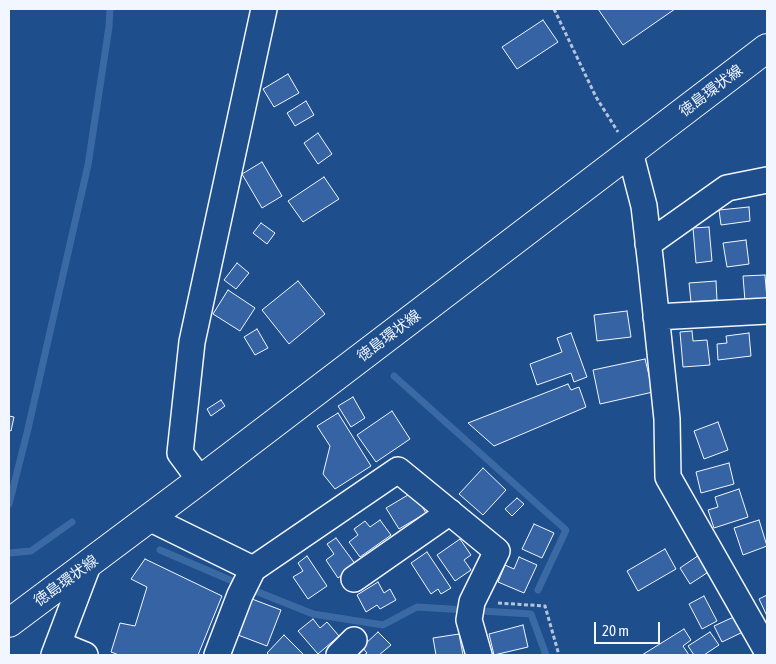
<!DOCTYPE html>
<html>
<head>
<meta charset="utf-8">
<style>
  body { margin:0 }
  #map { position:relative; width:776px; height:664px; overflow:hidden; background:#1f4e8c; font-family:"Asap Condensed",sans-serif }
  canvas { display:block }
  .frame { position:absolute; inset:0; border:10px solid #f2f6ff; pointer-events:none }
  .scale { position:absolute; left:594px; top:622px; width:66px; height:22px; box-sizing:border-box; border:2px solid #f2f6ff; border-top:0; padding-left:6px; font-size:15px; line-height:18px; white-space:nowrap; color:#f2f6ff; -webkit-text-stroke:4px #1f4e8c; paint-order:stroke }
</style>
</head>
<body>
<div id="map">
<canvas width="776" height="664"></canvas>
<div class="frame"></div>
<div class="scale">20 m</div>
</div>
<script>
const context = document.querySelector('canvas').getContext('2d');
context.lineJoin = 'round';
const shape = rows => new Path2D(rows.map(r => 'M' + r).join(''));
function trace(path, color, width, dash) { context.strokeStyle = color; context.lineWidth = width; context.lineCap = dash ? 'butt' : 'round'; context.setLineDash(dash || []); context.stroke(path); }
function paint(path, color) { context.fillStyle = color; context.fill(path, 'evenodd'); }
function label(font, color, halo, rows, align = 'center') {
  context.font = font + ' "Asap Condensed","Noto Sans JP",sans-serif'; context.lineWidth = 4; context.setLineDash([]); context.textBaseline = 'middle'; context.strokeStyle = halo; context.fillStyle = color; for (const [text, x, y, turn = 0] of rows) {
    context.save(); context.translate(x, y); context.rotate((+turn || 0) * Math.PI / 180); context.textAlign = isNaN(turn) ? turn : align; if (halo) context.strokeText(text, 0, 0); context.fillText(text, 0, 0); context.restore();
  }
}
trace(shape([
  [394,376,566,530,538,590],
  [9,504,27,433,88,165,109,27,110,9],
  [160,550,258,592,313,614,383,625,417,607,531,614,546,655],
  [9,553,31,551,72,522]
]), '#3b69a3', 7);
const building = shape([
  [598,9,675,9,623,45,598,9],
  [543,20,558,42,517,69,502,47,543,20],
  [288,74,299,93,274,107,263,89,288,74],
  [306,101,314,115,295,126,287,113,306,101],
  [318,133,332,154,318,164,304,143,318,133],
  [262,162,282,196,262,208,242,174,262,162],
  [324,177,339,199,303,222,288,201,324,177],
  [749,207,750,221,721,225,719,210,749,207],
  [261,223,275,233,267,244,253,233,261,223],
  [709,227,712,261,696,263,693,228,709,227],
  [746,240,749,264,727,267,723,243,746,240],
  [237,263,249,273,236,289,224,280,237,263],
  [765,275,767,299,745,301,743,276,765,275],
  [298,281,325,314,289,344,262,310,298,281],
  [716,281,717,300,691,302,689,283,716,281],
  [228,290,255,308,240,331,213,314,228,290],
  [627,311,631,337,597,341,594,315,627,311],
  [257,329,268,348,255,355,244,337,257,329],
  [692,331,693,341,707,340,710,365,683,367,680,332,692,331],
  [571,333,587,377,574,382,571,373,537,385,530,364,562,352,557,338,571,333],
  [749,333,751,356,718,360,717,344,727,343,726,336,749,333],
  [645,359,653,392,600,404,593,370,645,359],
  [568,384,571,390,579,387,586,407,494,446,468,423,568,384],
  [353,397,365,418,351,427,338,406,353,397],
  [221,400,225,406,211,416,207,409,221,400],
  [392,411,410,439,376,462,357,435,392,411],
  [338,413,371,466,335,489,323,474,330,446,317,426,338,413],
  [9,416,14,417,11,431,9,430,9,416],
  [718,422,728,450,704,459,694,431,718,422],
  [729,463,734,484,701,493,696,472,729,463],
  [483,468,506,490,483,515,459,494,483,468],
  [739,489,748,517,714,528,708,510,718,507,715,497,739,489],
  [413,492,426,513,399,529,386,508,413,492],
  [517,498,524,504,512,516,505,509,517,498],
  [380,520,391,535,360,557,349,542,358,535,354,529,365,521,370,527,380,520],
  [759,520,767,546,743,555,734,528,759,520],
  [534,524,554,533,542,558,522,549,534,524],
  [336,538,356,565,338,578,326,560,334,554,327,544,336,538],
  [460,539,471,555,464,560,471,570,455,581,437,555,460,539],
  [665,549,676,569,638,591,627,571,665,549],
  [427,552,451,588,441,594,438,589,431,594,411,563,427,552],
  [702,553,713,569,690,584,680,568,702,553],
  [307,556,327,586,308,599,293,577,303,571,298,563,307,556],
  [519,557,537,565,524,593,498,582,505,565,514,569,519,557],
  [145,559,222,596,198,655,119,655,111,652,120,623,135,626,147,587,131,579,145,559],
  [378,582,384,593,390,589,396,600,380,609,377,605,366,612,357,595,378,582],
  [767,595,767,616,759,599,767,595],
  [704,596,717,621,702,629,689,604,704,596],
  [252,599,281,610,267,646,238,635,252,599],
  [738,615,745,631,722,642,714,626,738,615],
  [313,619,320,628,327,622,339,636,318,654,298,631,313,619],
  [523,625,528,647,494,655,489,634,523,625],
  [684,629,691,640,683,646,689,655,642,655,684,629],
  [378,632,391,645,379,655,364,655,367,653,362,647,378,632],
  [710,632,719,645,704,655,694,655,688,646,710,632],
  [459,634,463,655,436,655,433,638,459,634],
  [284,635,304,655,269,655,267,653,284,635]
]);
paint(building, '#3563a3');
trace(building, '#f2f6ff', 1);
const minor = shape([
  [630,152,644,206,651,266,667,419,668,477,767,651],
  [648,244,727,188,767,180],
  [656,317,767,311],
  [200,480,180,453,192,342,264,9],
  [149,518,253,569,398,470,497,551,472,602,469,620,479,655],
  [354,579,450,512],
  [58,644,85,655],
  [54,655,88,565],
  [217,655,240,595,253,569],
  [339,655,354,640]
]);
const major = shape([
  [9,623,200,480,767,48]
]);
trace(minor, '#f2f6ff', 28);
trace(major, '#f2f6ff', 30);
trace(shape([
  [554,9,596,97,618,132],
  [498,603,545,606,559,655]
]), '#b3c4dc', 3, [4, 2.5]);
trace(minor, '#1f4e8c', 25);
trace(major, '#1f4e8c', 28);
label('15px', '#f2f6ff', '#1f4e8c', [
  ["徳島環状線",711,91,-37],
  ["徳島環状線",389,336,-37],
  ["徳島環状線",66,581,-36]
]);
</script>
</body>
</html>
